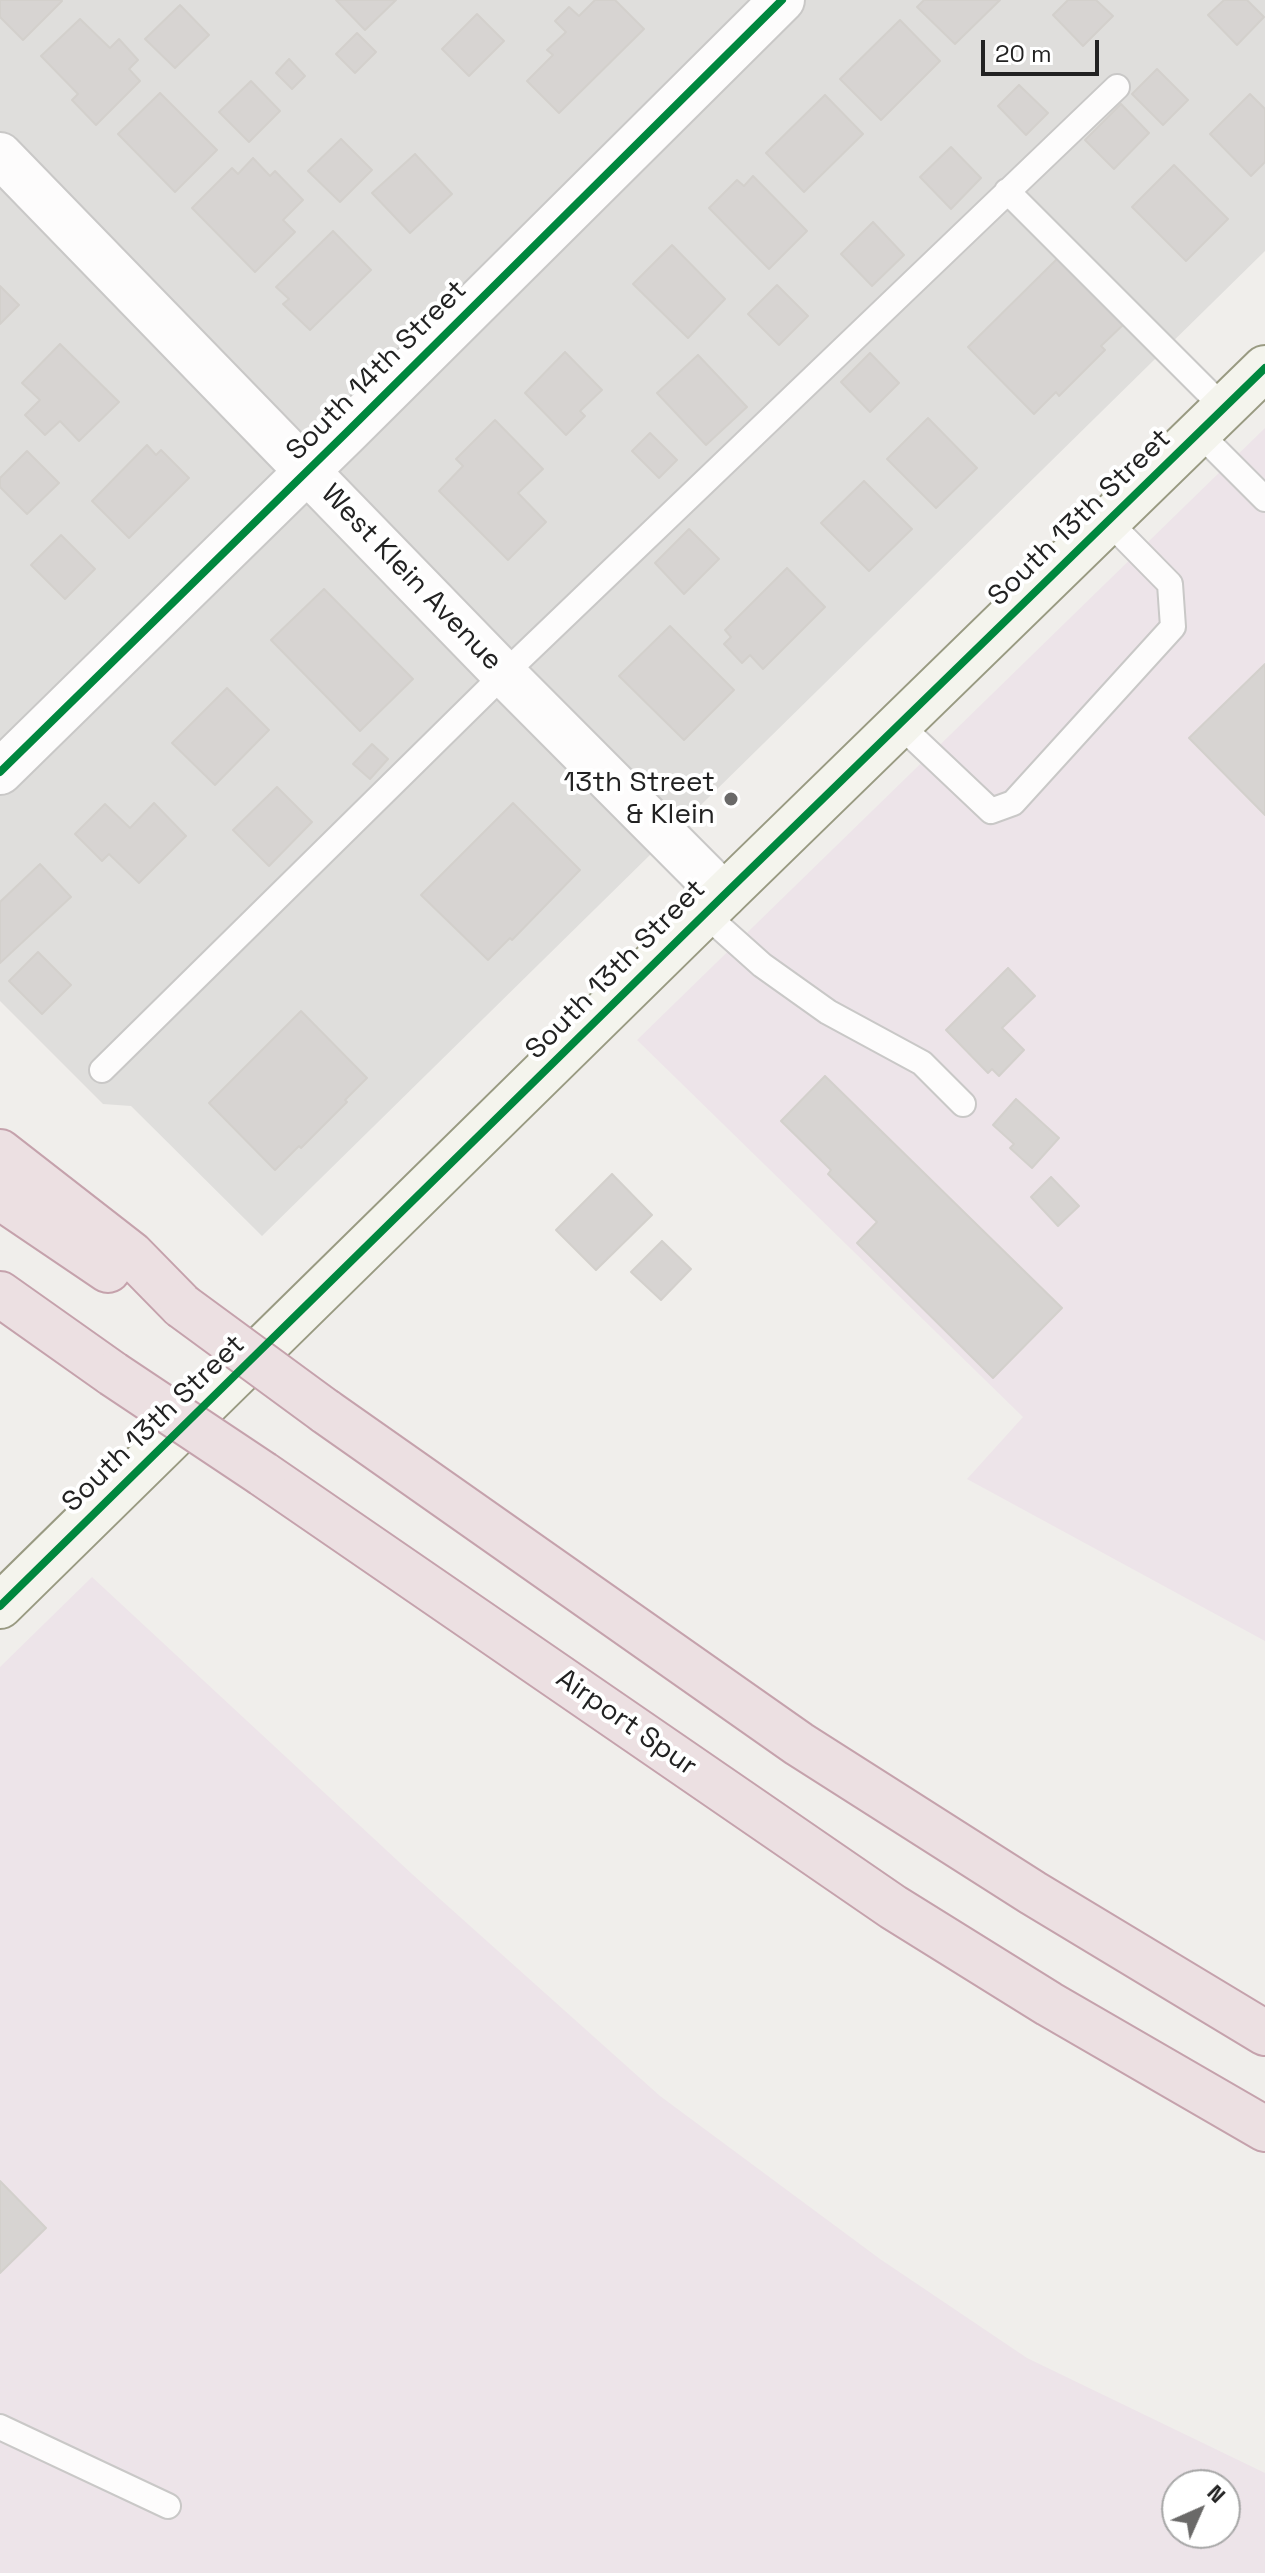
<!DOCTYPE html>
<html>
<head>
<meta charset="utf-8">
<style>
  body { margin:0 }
  #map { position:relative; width:1265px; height:2573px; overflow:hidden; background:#f0eeeb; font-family:"Space Grotesk",sans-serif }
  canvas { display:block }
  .north { position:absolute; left:1161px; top:2469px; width:80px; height:80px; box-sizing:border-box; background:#fff; border:2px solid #a7a7a7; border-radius:50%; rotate:45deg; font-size:22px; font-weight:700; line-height:32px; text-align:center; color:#222 }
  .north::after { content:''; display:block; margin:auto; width:28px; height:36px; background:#6a6968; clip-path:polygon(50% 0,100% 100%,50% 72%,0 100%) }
  .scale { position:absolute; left:981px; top:40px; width:118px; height:36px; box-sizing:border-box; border:4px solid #222; border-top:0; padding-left:10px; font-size:24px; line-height:28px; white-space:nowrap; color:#222; -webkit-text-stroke:6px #fff; paint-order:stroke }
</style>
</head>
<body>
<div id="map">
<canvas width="1265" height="2573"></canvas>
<div class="north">N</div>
<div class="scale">20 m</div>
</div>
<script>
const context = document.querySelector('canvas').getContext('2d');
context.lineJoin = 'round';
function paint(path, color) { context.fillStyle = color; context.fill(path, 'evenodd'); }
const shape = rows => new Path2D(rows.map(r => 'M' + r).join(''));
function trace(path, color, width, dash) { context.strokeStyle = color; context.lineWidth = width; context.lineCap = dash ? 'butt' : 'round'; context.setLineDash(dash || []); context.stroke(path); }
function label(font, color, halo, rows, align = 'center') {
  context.font = font + ' "Space Grotesk",sans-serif'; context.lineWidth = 8; context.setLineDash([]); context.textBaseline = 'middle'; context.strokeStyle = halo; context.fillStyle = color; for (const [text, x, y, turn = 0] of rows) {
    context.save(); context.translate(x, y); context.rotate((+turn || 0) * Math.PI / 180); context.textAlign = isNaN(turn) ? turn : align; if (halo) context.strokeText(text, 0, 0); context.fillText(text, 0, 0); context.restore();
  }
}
paint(shape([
  [0,0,1265,0,1265,251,262,1236,131,1106,103,1104,0,1001]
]), '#dfdedc');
paint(shape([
  [1265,428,1265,1641,967,1479,1023,1417,637,1040],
  [92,1577,412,1874,660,2096,880,2259,1027,2358,1265,2473,1265,2573,0,2573,0,1667],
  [1177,2485,1225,2485,1225,2533,1177,2533]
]), '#ede4e9');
const building = shape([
  [0,0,61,0,62,1,23,40,0,17,0,0],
  [336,0,396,0,365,30,336,0],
  [595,0,615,0,644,29,559,113,527,81,553,55,547,50,566,32,555,21,569,7,579,16,595,0],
  [924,0,1000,0,955,44,917,7,924,0],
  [1068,0,1096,0,1113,16,1083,46,1053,15,1068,0],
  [1224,0,1247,0,1264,17,1237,45,1208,15,1224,0],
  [180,5,209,35,175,68,145,39,180,5],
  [477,14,504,41,469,76,442,49,477,14],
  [80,19,110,48,119,39,138,60,129,69,140,81,96,125,72,100,78,94,41,56,80,19],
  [900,20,940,61,881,120,840,79,900,20],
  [357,33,376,52,355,73,336,54,357,33],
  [289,59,305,76,292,89,276,73,289,59],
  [1157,69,1188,100,1163,125,1132,94,1157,69],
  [251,81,280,111,249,142,219,112,251,81],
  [1019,85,1048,113,1026,135,998,106,1019,85],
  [160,93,217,150,175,192,118,134,160,93],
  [1250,94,1265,109,1265,162,1251,176,1210,134,1250,94],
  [825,95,863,134,804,192,766,153,825,95],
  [1121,104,1149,133,1114,169,1085,140,1121,104],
  [341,139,372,170,340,202,308,171,341,139],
  [951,147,981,178,951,209,920,177,951,147],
  [415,154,452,194,410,233,372,193,415,154],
  [253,158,270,176,275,171,303,200,283,220,295,232,255,272,192,208,232,168,238,174,253,158],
  [1174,165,1228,219,1186,261,1132,207,1174,165],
  [753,176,807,231,769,269,709,208,737,180,744,186,753,176],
  [873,222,904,255,872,286,841,254,873,222],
  [333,231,371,270,310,330,283,304,289,299,276,287,333,231],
  [672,245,725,299,688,338,633,284,672,245],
  [1059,257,1125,323,1101,346,1105,350,1059,396,1056,392,1034,414,968,347,1059,257],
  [777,285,808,316,779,345,748,314,777,285],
  [0,286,19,305,0,324,0,286],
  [60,344,119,402,79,441,60,421,45,435,25,415,40,400,22,383,60,344],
  [565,352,602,390,580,411,585,416,566,435,525,393,565,352],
  [870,353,899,383,870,412,841,382,870,353],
  [698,355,747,407,706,445,657,393,698,355],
  [928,418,977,468,936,508,887,459,928,418],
  [495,420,543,469,518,493,546,522,508,560,439,491,463,466,456,459,495,420],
  [650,433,677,460,659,478,632,451,650,433],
  [147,445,156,455,161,450,189,478,129,538,92,501,147,445],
  [27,451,59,483,27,514,0,487,0,478,27,451],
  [864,481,912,529,869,571,821,523,864,481],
  [689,529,719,559,684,594,655,563,689,529],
  [61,535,95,569,65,599,31,565,61,535],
  [787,568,825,607,763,669,750,655,742,663,724,644,731,637,725,630,787,568],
  [324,589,413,679,360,731,271,640,324,589],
  [670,626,734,690,684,740,619,676,670,626],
  [1265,664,1265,815,1189,738,1265,664],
  [227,688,269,730,215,785,172,743,227,688],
  [372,744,388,759,370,779,353,764,372,744],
  [277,787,312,822,269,866,233,830,277,787],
  [154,803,186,836,139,883,109,854,102,861,75,834,105,804,130,828,154,803],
  [513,803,580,870,512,940,510,938,488,960,421,895,513,803],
  [40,864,71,897,0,963,0,902,40,864],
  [38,952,71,985,42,1014,9,981,38,952],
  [1008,968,1035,996,1002,1028,1024,1050,999,1076,992,1069,988,1073,946,1030,1008,968],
  [301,1011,367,1078,345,1100,347,1102,301,1148,299,1146,275,1170,209,1103,301,1011],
  [825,1076,1062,1308,993,1378,857,1243,877,1222,828,1174,831,1170,781,1121,825,1076],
  [1016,1099,1059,1138,1032,1168,1010,1148,1014,1144,993,1125,1016,1099],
  [612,1174,652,1215,596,1270,556,1230,612,1174],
  [1051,1177,1079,1206,1058,1226,1031,1197,1051,1177],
  [662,1241,691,1269,661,1300,631,1272,662,1241],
  [0,2181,46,2228,0,2273,0,2181]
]);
paint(building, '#d7d4d2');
trace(building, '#d3d0cc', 2);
const lane = shape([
  [1007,191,1224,408],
  [1199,433,1265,499],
  [899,724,991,811,1013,803,1173,627,1170,584,1108,521],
  [705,914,762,965,828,1012,922,1063,963,1104],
  [102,1070,504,674,1117,87],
  [0,2427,168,2506]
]);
const street = shape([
  [0,155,504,674,724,895],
  [0,772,346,433,782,0]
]);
const secondary = shape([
  [0,1606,724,895,1265,368]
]);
const highway = shape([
  [0,1152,131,1254,182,1306],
  [0,1197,108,1270],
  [0,1294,113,1374],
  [325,1411,799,1744,1033,1893,1265,2033],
  [263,1474,893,1907,1049,2004,1265,2129]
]);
trace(lane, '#c9c8c7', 28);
trace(street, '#c9c8c7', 48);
trace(secondary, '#999a82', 48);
trace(highway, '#c5a2ac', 48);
trace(lane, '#fdfcfc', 24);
trace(street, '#fdfcfc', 44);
trace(secondary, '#f4f4ed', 44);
trace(highway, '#ece0e2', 44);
const highwayBridge = shape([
  [182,1306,325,1411],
  [113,1374,263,1474]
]);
trace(highwayBridge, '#c5a2ac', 48, []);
trace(highwayBridge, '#ece0e2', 44);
trace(shape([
  [0,772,346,433,782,0],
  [0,1606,724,895,1265,368]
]), '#00873e', 8);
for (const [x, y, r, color] of [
  [731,799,8,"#6a6968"]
]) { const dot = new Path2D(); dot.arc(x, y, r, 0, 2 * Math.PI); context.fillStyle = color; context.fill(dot); trace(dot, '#fff', 3); }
label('28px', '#222', '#fff', [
  ["South 14th Street",377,371,-45],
  ["South 13th Street",1080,518,-44],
  ["West Klein Avenue",411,578,46],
  ["South 13th Street",616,970,-45],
  ["South 13th Street",154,1424,-44],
  ["Airport Spur",626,1723,35]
]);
label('28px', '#222', '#fff', [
  ["13th Street",715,783],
  ["& Klein",715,815]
], 'right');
</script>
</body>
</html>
